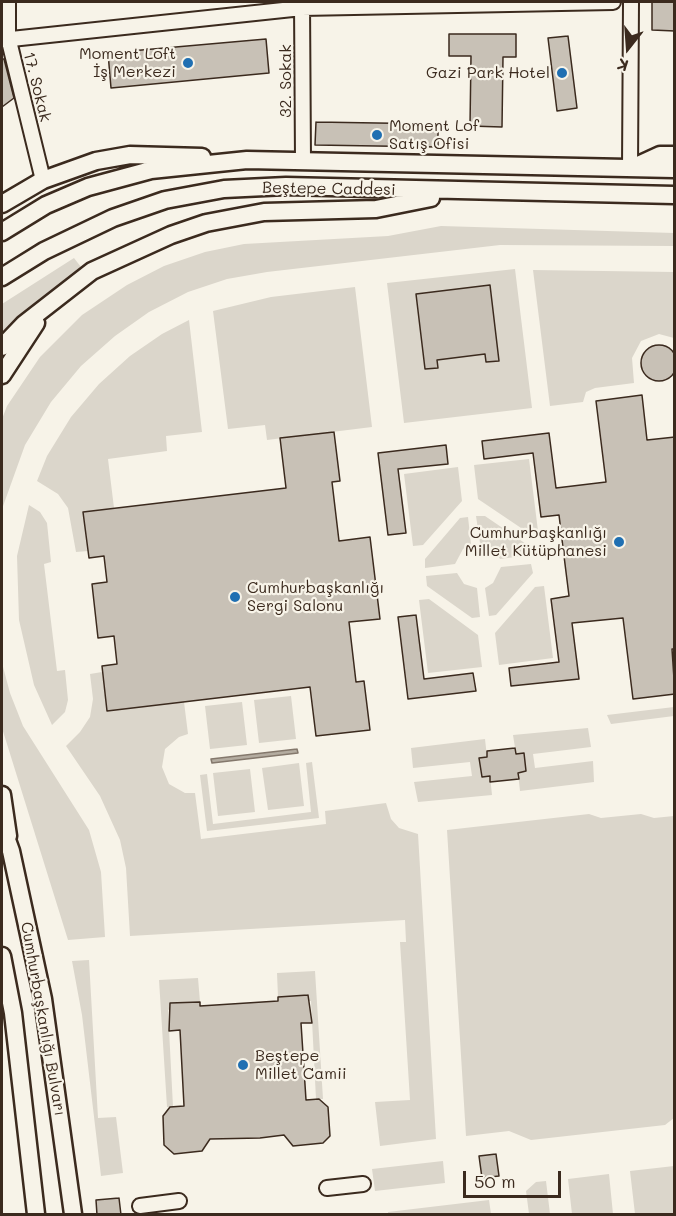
<!DOCTYPE html>
<html>
<head>
<meta charset="utf-8">
<style>
  body { margin:0 }
  #map { position:relative; width:676px; height:1216px; overflow:hidden; background:#f7f3e8; font-family:Mali,sans-serif }
  canvas { display:block }
  .frame { position:absolute; inset:0; border:3px solid #3b2a1e; pointer-events:none }
  .north { position:absolute; left:598px; top:18px; width:60px; height:60px; -webkit-text-stroke:4px #f7f3e8; paint-order:stroke; rotate:197deg; font-size:16px; font-weight:700; line-height:24px; text-align:center; color:#3b2a1e }
  .north::after { content:''; display:block; margin:auto; width:21px; height:27px; background:#3b2a1e; clip-path:polygon(50% 0,100% 100%,50% 72%,0 100%) }
  .scale { position:absolute; left:463px; top:1171px; width:98px; height:27px; box-sizing:border-box; border:3px solid #3b2a1e; border-top:0; padding-left:8px; font-size:18px; line-height:21px; white-space:nowrap; color:#3b2a1e; -webkit-text-stroke:4px #f7f3e8; paint-order:stroke }
</style>
</head>
<body>
<div id="map">
<canvas width="676" height="1216"></canvas>
<div class="frame"></div>
<div class="north">K</div>
<div class="scale">50 m</div>
</div>
<script>
const context = document.querySelector('canvas').getContext('2d');
context.lineJoin = 'round';
function paint(path, color) { context.fillStyle = color; context.fill(path, 'evenodd'); }
const shape = rows => new Path2D(rows.map(r => 'M' + r).join(''));
function trace(path, color, width, dash) { context.strokeStyle = color; context.lineWidth = width; context.lineCap = dash ? 'butt' : 'round'; context.setLineDash(dash || []); context.stroke(path); }
function label(font, color, halo, rows, align = 'center') {
  context.font = font + ' Mali,sans-serif'; context.lineWidth = 4.5; context.setLineDash([]); context.textBaseline = 'middle'; context.strokeStyle = halo; context.fillStyle = color; for (const [text, x, y, turn = 0] of rows) {
    context.save(); context.translate(x, y); context.rotate((+turn || 0) * Math.PI / 180); context.textAlign = isNaN(turn) ? turn : align; if (halo) context.strokeText(text, 0, 0); context.fillText(text, 0, 0); context.restore();
  }
}
paint(shape([
  [441,226,674,233,674,246,500,245,267,272,227,279,188,292,149,312,115,336,81,366,51,402,25,445,2,509,2,419,7,406,40,357,82,315,127,285,164,266,205,252,244,244,388,236],
  [74,258,81,267,2,335,2,304],
  [515,269,532,408,404,423,387,283],
  [477,287,498,361,486,362],
  [428,293,437,368,425,369,416,295],
  [533,270,674,272,674,338,659,334,641,341,632,358,634,383,595,388,586,392,583,402,550,406],
  [355,287,372,427,267,440,265,425,228,429,213,311,271,297],
  [189,320,202,432,166,436,167,451,108,459,114,508,83,512,88,551,76,552,68,508,58,494,37,481,47,456,71,417,99,384,130,356,162,334],
  [529,459,538,531,527,532,478,499,474,465],
  [458,467,462,501,423,545,413,546,404,474],
  [29,505,40,512,47,523,51,562,44,564,57,671,65,670,68,700,65,712,52,725,34,685,19,620,17,556],
  [476,516,485,516,529,546,530,555,500,559,493,548,480,543],
  [468,517,471,544,463,549,455,564,425,568,425,559,460,518],
  [531,564,533,573,496,615,489,616,485,588,493,583,501,567],
  [457,573,464,584,477,588,480,617,472,618,427,586,426,576],
  [544,586,553,658,499,665,495,633,535,587],
  [429,599,478,635,482,667,428,673,419,600],
  [2,663,10,693,23,726,89,830,101,872,105,937,68,940,2,728],
  [102,672,107,711,184,702,188,734,179,737,165,749,162,767,169,784,185,793,195,793,201,839,326,824,325,811,386,803,391,819,399,828,418,834,436,1139,380,1146,375,1102,410,1100,400,942,406,942,405,920,130,936,126,868,120,840,100,796,66,746,80,732,90,717,93,699,90,674],
  [291,696,296,739,259,743,254,700],
  [242,702,247,745,210,749,205,706],
  [674,707,674,716,611,724,607,715],
  [588,728,591,747,533,754,535,768,593,761,594,782,520,791,518,773,526,771,524,753,516,754,513,735],
  [485,739,487,757,480,759,482,776,490,776,492,795,418,802,414,782,472,776,470,762,413,768,411,748],
  [312,762,319,818,207,831,200,775,207,774,213,824,311,812,306,763],
  [299,763,304,806,268,810,262,768],
  [250,769,255,812,218,816,213,773],
  [589,814,601,818,641,814,654,818,674,816,674,1118,665,1125,531,1140,509,1131,466,1136,447,830],
  [89,960,98,1118,116,1117,123,1173,101,1176,82,1015,72,961],
  [315,971,323,1099,316,1099,311,1001,308,1001,307,995,278,997,277,973],
  [198,978,200,1002,170,1003,170,1009,168,1010,173,1107,167,1107,159,980],
  [443,1161,445,1183,375,1191,372,1169],
  [674,1166,674,1214,635,1214,630,1171],
  [609,1174,613,1214,572,1214,568,1179],
  [546,1181,550,1214,529,1214,526,1191,536,1182],
  [489,1200,491,1214,388,1214,388,1212]
]), '#dbd6cb');
const water = shape([
  [297,749,298,753,212,763,211,759,297,749]
]);
paint(water, '#b4aca0');
trace(water, '#84786c', 1.5);
const building = shape([
  [652,2,675,2,675,31,652,30,652,2],
  [449,34,516,34,516,57,503,57,502,127,470,126,471,56,449,56,449,34],
  [568,36,577,108,557,111,548,38,568,36],
  [266,39,269,73,111,88,108,53,266,39],
  [2,59,4,59,14,98,2,107,2,59],
  [316,122,438,124,438,147,315,145,316,122],
  [490,285,499,361,486,362,485,354,437,360,438,368,425,369,416,294,490,285],
  '641 363a18 18 0 1 1 36 0a18 18 0 1 1-36 0Z',
  [642,395,647,440,675,437,675,649,672,649,675,694,633,699,623,618,572,623,579,679,511,686,509,668,559,662,551,599,569,596,564,556,559,515,541,517,533,453,484,459,482,441,549,433,556,488,606,482,596,401,642,395],
  [334,432,340,481,332,482,339,541,370,537,380,619,349,622,356,682,364,681,370,730,316,736,310,687,107,711,102,666,117,664,114,636,98,638,92,584,107,582,104,556,89,558,83,512,286,488,280,438,334,432],
  [446,445,448,464,398,469,406,533,388,535,378,453,446,445],
  [416,615,424,679,473,673,476,691,408,699,398,617,416,615],
  [515,748,516,754,524,753,526,771,518,773,519,779,490,782,490,776,482,777,479,758,487,757,487,751,515,748],
  [308,995,312,1023,301,1023,306,1100,319,1099,328,1107,330,1136,323,1143,293,1146,284,1135,260,1138,210,1139,202,1151,174,1154,164,1145,163,1116,170,1107,184,1106,180,1030,169,1031,170,1003,200,1002,200,1006,278,1001,278,997,308,995],
  [496,1154,499,1176,482,1178,479,1156,496,1154],
  [119,1198,121,1215,97,1215,96,1200,119,1198]
]);
paint(building, '#c8c1b6');
trace(building, '#3b2a1e', 1.5);
const minor = shape([
  [8,2,8,37,43,180],
  [302,2,303,161],
  [2,40,302,8,613,2],
  [630,168,631,2],
  [327,1188,363,1184],
  [140,1206,179,1201]
]);
const major = shape([
  [636,166,660,155,674,155],
  [2,204,43,180,96,161,130,155,202,157],
  [2,232,46,205,88,187,151,170,247,160,674,169],
  [2,277,44,251,113,218,165,200,224,189,286,186,674,195],
  [2,347,24,324,92,271,171,235,206,223,264,212,376,209,431,198],
  [2,375,36,323],
  [2,795,8,836],
  [2,826,11,851,43,999,73,1214],
  [2,956,13,1013,36,1214]
]);
trace(minor, '#3b2a1e', 18);
trace(major, '#3b2a1e', 21);
trace(minor, '#f7f3e8', 14);
trace(major, '#f7f3e8', 16);
for (const [x, y, r, color] of [
  [188,63,6,"#1f6fb2"],
  [562,73,6,"#1f6fb2"],
  [377,135,6,"#1f6fb2"],
  [619,542,6,"#1f6fb2"],
  [235,597,6,"#1f6fb2"],
  [243,1065,6,"#1f6fb2"]
]) { const dot = new Path2D(); dot.arc(x, y, r, 0, 2 * Math.PI); context.fillStyle = color; context.fill(dot); trace(dot, '#f7f3e8', 2); }
label('16px', '#3b2a1e', '#f7f3e8', [
  ["Moment Loft",176,54],
  ["İş Merkezi",176,72],
  ["Gazi Park Hotel",550,73],
  ["Moment Lof",389,126,"left"],
  ["Satış Ofisi",389,144,"left"],
  ["Cumhurbaşkanlığı",607,533],
  ["Millet Kütüphanesi",607,551],
  ["Cumhurbaşkanlığı",247,588,"left"],
  ["Sergi Salonu",247,606,"left"],
  ["Beştepe",255,1056,"left"],
  ["Millet Camii",255,1074,"left"]
], 'right');
label('16px', '#3b2a1e', '#f7f3e8', [
  ["32. Sokak",286,81,-90],
  ["17. Sokak",37,87,76],
  ["Beştepe Caddesi",329,189,1],
  ["Cumhurbaşkanlığı Bulvarı",43,1019,80]
]);
</script>
</body>
</html>
